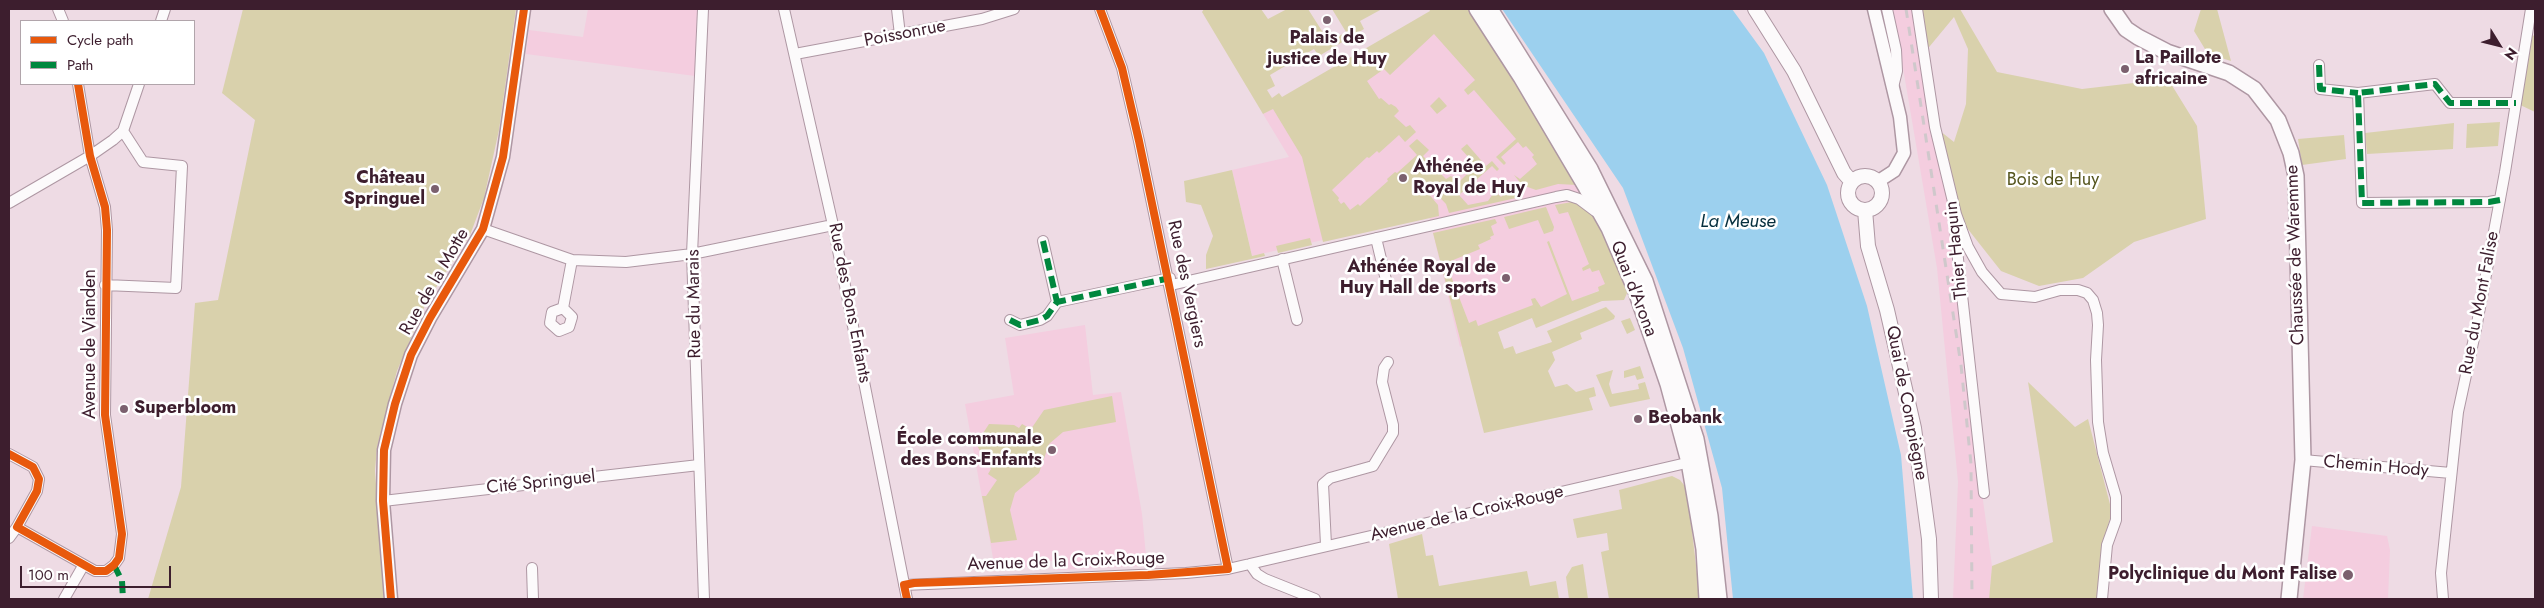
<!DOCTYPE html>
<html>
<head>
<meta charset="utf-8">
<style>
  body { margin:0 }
  #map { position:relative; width:2544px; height:608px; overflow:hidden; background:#eedbe4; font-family:Jost,sans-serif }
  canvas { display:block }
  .frame { position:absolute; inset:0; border:10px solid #3d1e2e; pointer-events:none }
  .legend { position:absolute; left:20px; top:20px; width:175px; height:65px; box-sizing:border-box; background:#fff; border:1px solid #b1a5ab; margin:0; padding:6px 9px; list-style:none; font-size:15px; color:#3d1e2e }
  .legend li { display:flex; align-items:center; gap:10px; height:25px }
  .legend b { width:25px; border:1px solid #b1a5ab }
  .north { position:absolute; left:2474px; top:20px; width:50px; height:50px; -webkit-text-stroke:4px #fff; paint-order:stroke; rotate:126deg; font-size:14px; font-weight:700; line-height:20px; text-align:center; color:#3d1e2e }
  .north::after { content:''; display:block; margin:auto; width:18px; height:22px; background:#3d1e2e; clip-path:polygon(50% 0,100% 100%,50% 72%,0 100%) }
  .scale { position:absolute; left:20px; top:566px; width:151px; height:22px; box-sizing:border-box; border:2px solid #3d1e2e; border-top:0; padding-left:6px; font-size:15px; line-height:18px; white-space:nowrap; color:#3d1e2e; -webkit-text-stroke:4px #fff; paint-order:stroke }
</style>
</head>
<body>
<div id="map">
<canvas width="2544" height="608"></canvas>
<div class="frame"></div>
<ul class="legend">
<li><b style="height:6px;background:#e8590c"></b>Cycle path</li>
<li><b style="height:6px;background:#00873e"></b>Path</li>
</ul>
<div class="north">N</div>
<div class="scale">100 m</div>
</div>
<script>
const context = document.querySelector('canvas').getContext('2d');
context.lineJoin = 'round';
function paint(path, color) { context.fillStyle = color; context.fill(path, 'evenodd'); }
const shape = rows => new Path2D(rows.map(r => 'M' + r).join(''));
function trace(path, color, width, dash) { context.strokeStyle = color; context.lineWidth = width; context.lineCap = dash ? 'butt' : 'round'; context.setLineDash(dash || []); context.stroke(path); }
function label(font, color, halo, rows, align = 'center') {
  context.font = font + ' Jost,sans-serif'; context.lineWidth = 5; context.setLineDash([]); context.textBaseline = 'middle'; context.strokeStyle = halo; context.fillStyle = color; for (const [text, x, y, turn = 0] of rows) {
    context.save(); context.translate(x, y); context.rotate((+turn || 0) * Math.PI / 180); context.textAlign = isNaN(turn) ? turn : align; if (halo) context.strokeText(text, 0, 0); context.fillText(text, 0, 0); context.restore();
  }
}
paint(shape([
  [588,9,697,9,695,76,526,54,529,30,583,37],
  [1441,9,1577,185,1625,280,1460,347,1429,216,1252,256,1232,170,1289,157,1263,114],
  [1893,9,1917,9,1956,214,1982,493,1992,566,1989,599,1953,599,1958,482,1937,268],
  [1085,325,1093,395,1121,392,1142,514,1147,566,1054,570,1053,561,1030,561,1029,567,995,569,965,404,1014,395,1005,338],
  [2312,526,2387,536,2390,550,2388,599,2303,599]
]), '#f4cddf');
paint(shape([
  [243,9,516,9,499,130,484,198,470,235,426,303,397,371,377,447,375,471,385,599,148,599,181,487,195,303,218,300,255,120,222,93],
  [1204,9,1261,9,1268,19,1287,9,1308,9,1329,42,1346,32,1332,9,1382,9,1360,21,1364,29,1319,56,1314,49,1270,75,1275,86,1267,90,1272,98,1279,93,1282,97,1430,11,1429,9,1473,9,1577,185,1558,184,1536,190,1522,185,1514,175,1520,179,1537,164,1532,157,1534,155,1526,146,1523,148,1518,142,1501,157,1506,163,1504,165,1496,157,1516,139,1474,90,1468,95,1464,90,1475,80,1434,34,1390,75,1384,69,1367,81,1379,99,1381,98,1389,105,1391,104,1396,107,1399,111,1394,116,1406,127,1410,125,1416,132,1405,142,1399,135,1379,153,1377,151,1369,158,1367,157,1332,190,1339,198,1338,200,1341,204,1344,202,1350,210,1358,204,1360,206,1388,181,1387,179,1395,172,1397,173,1417,155,1409,146,1417,139,1429,150,1423,156,1446,179,1451,176,1458,183,1470,171,1465,165,1471,160,1461,149,1467,144,1486,166,1492,161,1499,169,1497,171,1492,166,1459,195,1468,205,1488,201,1495,191,1501,197,1509,189,1505,183,1515,191,1516,198,1449,213,1446,204,1431,188,1427,192,1438,205,1439,216,1323,242,1302,157,1273,109,1263,114,1202,12],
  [1917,9,1960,9,1997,72,2082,89,2168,79,2197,126,2206,219,2134,242,2083,278,2039,286,2001,271,1956,214,1935,127,1954,142,1966,104,1968,49,1954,17,1925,52],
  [2201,9,2217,9,2231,61,2208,54,2194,31],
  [2527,34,2535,36,2535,112,2516,103],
  [1439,97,1447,106,1437,114,1430,106],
  [2500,122,2498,146,2466,148,2467,124],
  [2454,123,2453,149,2367,154,2365,133],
  [2344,135,2346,159,2302,165,2298,139],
  [1232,170,1252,256,1264,253,1265,256,1206,269,1206,255,1213,236,1201,205,1186,202,1184,181],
  [1572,202,1577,204,1594,216,1614,255,1628,291,1624,300,1602,301,1536,328,1532,318,1498,332,1504,349,1513,346,1516,354,1552,342,1547,331,1606,307,1615,316,1614,319,1580,333,1582,339,1552,352,1555,360,1548,371,1555,387,1567,384,1576,392,1594,387,1596,396,1589,398,1593,410,1484,433,1433,233,1495,219,1497,223,1491,226,1494,235,1490,237,1491,239,1478,245,1480,249,1446,263,1469,323,1476,320,1478,326,1533,305,1531,299,1535,298,1541,307,1567,294,1547,242,1549,241,1572,301,1599,291,1598,287,1605,284,1599,270,1592,272,1590,268,1583,271,1582,268,1589,264,1568,212,1559,214,1555,205],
  [1546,207,1554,227,1553,231,1544,234,1538,220,1509,229,1504,217],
  [1310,238,1312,245,1278,253,1276,246],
  [1630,318,1635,330,1627,334,1621,321],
  [1640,366,1644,378,1637,380,1635,375,1624,378,1624,371],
  [1613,370,1609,384,1612,394,1639,389,1638,384,1645,382,1650,399,1610,407,1596,375],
  [2028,382,2075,427,2088,419,2112,512,2101,550,2100,599,1989,599,1992,566,2053,542],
  [1112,396,1116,422,1063,432,1049,444,1039,473,1015,493,1010,510,1017,540,991,543,982,496,986,496,997,480,988,474,991,469,976,444,989,424,1014,425,1019,428,1022,424,1031,429,1044,410],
  [1672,476,1680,480,1687,489,1700,599,1609,599,1601,552,1609,550,1607,533,1577,538,1573,519,1622,509,1619,490],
  [1422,534,1426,556,1433,555,1439,586,1527,571,1530,586,1556,581,1559,599,1398,599,1389,544],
  [1583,564,1588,599,1569,599,1566,577,1572,567]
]), '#d9d1ac');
paint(shape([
  [1502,9,1732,9,1764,53,1827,185,1867,306,1901,455,1913,599,1733,599,1722,488,1683,348,1623,188]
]), '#9cd0ee');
const minor = shape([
  [58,9,63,21],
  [703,9,692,254,704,599],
  [784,9,833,225,907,599],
  [897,9,900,35],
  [1100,9,1122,68,1139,141,1228,569],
  [1887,9,1896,50,1897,71,1893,87],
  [1917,9,1935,127,1956,214,1954,218,1958,259,1984,493],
  [161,21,165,9],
  [795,54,982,19,1014,9],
  [2319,65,2320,89,2358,93],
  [2500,200,2489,202,2362,203,2358,93,2435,84,2450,103,2516,103],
  [9,203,90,156,113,140,123,131,139,84],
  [1956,214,1968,247,1982,272,2001,294,2035,297,2060,290,2078,290,2087,293,2093,300,2097,313,2098,325,2096,360,2098,422,2103,453,2116,497,2116,520,2107,545,2102,599],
  [483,229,572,260,626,262,692,254,833,225],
  [1376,238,1386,280],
  [1043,241,1057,302],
  [1282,259,1297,320],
  [105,285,176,288,182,166,143,162,123,131],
  [1171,285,1556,197,1567,195,1579,199,1595,211],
  [563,308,572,317,569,327,559,331,550,323,552,312,563,308,572,260],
  [1010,320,1020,325,1040,320,1047,316,1057,302,1170,278],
  [9,454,33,467,39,479,37,491,17,527,95,571,106,571,114,565,119,558,122,534,105,415,107,230,105,207,90,156,78,84],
  [2303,460,2451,473],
  [383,501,699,465],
  [9,538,17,527],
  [1326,545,1323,484,1330,478,1373,466,1393,433,1393,425,1382,382,1384,368,1388,362],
  [1250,564,1257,574,1265,579,1315,599],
  [532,568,533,599],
  [904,585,1186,573,1228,569,1695,461],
  [64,599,83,566],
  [2443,599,2441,573,2458,412,2476,329,2505,172,2531,9]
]);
const tertiary = shape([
  [1874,9,1900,117,1904,153,1894,171,1877,182],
  [391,599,383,501,384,450,395,404,411,355,430,318,483,229,503,157,524,9]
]);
const secondary = shape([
  [1755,9,1794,71,1844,173,1852,182],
  '1848 193a17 17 0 1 1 34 0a17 17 0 1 1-34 0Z',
  [1865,210,1868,246,1887,310,1914,428,1929,539,1931,599]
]);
const primary = shape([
  [1477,9,1521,77,1586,187,1609,228,1636,291,1668,384,1689,462,1704,549,1707,599],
  [1490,9,1590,169,1645,281,1696,439,1710,516,1719,599],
  [2112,9,2126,29,2138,37,2167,52,2229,73,2254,89,2278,120,2291,153,2296,176,2303,460,2289,599]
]);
trace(minor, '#ae97a3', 12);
trace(tertiary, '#ae97a3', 15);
trace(secondary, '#ae97a3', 16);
trace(primary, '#ae97a3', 18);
trace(minor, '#fcfafb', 10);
trace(tertiary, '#fcfafb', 12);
trace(secondary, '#fcfafb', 14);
trace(primary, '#fcfafb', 15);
trace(shape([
  [1906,9,1961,365,1971,464,1972,599]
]), '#cfc8cb', 3, [9, 9]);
trace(shape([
  [2319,65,2320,89,2358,93],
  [2500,200,2489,202,2362,203,2358,93,2435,84,2450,103,2516,103],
  [1043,241,1057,302],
  [1010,320,1020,325,1040,320,1047,316,1057,302,1170,278],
  [114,565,122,581,123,599]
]), '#00873e', 6, [12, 6]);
trace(shape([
  [9,454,33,467,39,479,37,491,17,527,95,571,106,571,114,565,119,558,122,534,105,415,107,230,105,207,90,156,78,84],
  [391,599,383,501,384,450,395,404,411,355,430,318,483,229,503,157,524,9],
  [907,599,904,585,914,583,1148,575,1228,569,1139,141,1122,68,1100,9]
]), '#e8590c', 8);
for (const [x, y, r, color] of [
  [1327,20,5,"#7b606e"],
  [2125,69,5,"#7b606e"],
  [1403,178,5,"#7b606e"],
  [435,189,5,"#7b606e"],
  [1506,278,5,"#7b606e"],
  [124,409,5,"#7b606e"],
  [1638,419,5,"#7b606e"],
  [1052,450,5,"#7b606e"],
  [2348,575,6,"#7b606e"]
]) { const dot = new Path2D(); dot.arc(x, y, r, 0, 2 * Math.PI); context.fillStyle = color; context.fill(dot); trace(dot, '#fff', 2); }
label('18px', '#3d1e2e', '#fff', [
  ["Poissonrue",905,34,-11],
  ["Thier Haquin",1957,250,-96],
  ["Chaussée de Waremme",2296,255,-92],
  ["Rue de la Motte",435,282,-60],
  ["Rue des Vergiers",1186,284,78],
  ["Quai d'Arona",1633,289,69],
  ["Rue des Bons Enfants",849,303,79],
  ["Rue du Mont Falise",2480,303,-79],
  ["Rue du Marais",695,304,-91],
  ["Avenue de Vianden",91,344,-90],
  ["Quai de Compiègne",1906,403,79],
  ["Chemin Hody",2376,467,5],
  ["Cité Springuel",541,483,-6],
  ["Avenue de la Croix-Rouge",1467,514,-13],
  ["Avenue de la Croix-Rouge",1066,562,-2]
]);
label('bold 18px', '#3d1e2e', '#fff', [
  ["Palais de",1327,39,"center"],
  ["justice de Huy",1327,60,"center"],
  ["La Paillote",2135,59],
  ["africaine",2135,80],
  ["Athénée",1413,168],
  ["Royal de Huy",1413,189],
  ["Château",425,179,"right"],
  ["Springuel",425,200,"right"],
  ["Athénée Royal de",1496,268,"right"],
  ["Huy Hall de sports",1496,289,"right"],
  ["Superbloom",134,409],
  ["Beobank",1648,419],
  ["École communale",1042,440,"right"],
  ["des Bons-Enfants",1042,461,"right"],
  ["Polyclinique du Mont Falise",2337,575,"right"]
], 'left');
label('18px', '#56561f', '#fff', [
  ["Bois de Huy",2053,181]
]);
label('italic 19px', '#062f3e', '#fff', [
  ["La Meuse",1738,222]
]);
</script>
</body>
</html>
